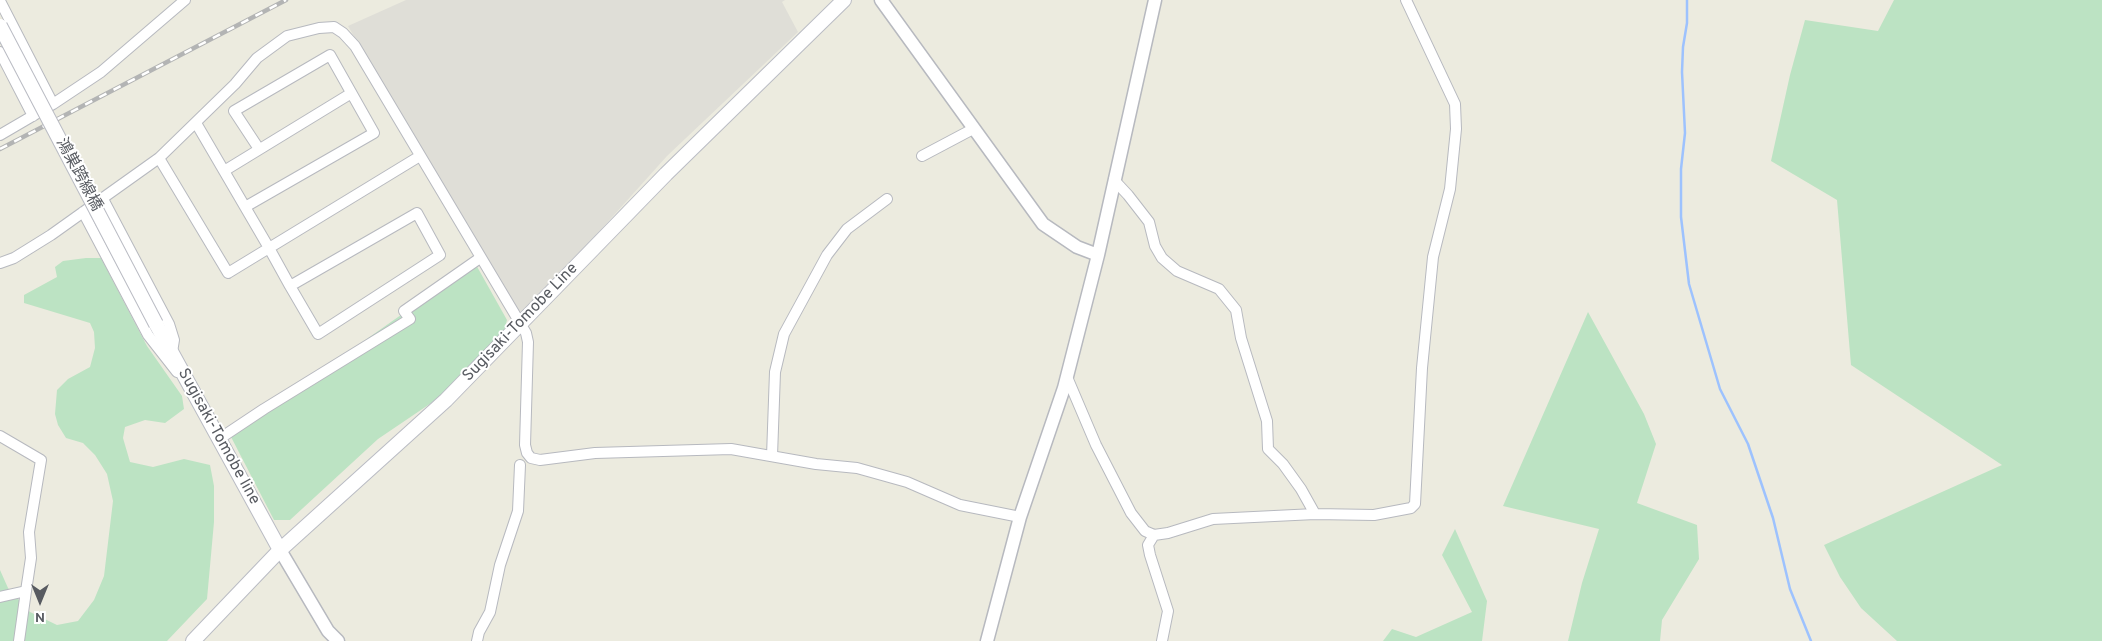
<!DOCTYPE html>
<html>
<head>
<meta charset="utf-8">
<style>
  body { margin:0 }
  #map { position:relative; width:2102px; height:641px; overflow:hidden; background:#ecebdf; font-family:Overpass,sans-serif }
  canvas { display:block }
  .north { position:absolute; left:15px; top:576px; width:50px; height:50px; -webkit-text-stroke:4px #fff; paint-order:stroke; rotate:180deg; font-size:14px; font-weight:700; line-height:20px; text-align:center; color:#585b61 }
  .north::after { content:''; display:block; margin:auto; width:18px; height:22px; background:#585b61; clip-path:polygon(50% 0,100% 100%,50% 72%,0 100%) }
</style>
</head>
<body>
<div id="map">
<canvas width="2102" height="641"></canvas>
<div class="north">N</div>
</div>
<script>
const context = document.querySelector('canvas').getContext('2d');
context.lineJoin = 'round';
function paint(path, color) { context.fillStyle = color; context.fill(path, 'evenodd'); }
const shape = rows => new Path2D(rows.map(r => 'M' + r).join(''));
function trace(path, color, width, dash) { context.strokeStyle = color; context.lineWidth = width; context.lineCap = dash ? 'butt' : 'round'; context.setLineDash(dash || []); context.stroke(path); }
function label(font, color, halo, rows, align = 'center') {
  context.font = font + ' Overpass,"Noto Sans JP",sans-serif'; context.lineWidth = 4; context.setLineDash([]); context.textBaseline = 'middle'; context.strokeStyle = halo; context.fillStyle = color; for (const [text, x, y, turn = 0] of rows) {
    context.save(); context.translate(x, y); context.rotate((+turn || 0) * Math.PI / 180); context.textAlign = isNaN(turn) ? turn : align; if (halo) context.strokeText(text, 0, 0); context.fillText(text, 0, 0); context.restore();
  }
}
paint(shape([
  [406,0,785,0,782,2,798,32,667,156,525,314,515,312,348,26]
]), '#dfded7');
paint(shape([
  [1894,0,2102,0,2102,641,1897,641,1861,608,1840,577,1824,545,2002,465,1851,365,1837,200,1771,161,1790,75,1805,20,1878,31],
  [86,258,101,258,147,346,182,396,184,409,165,423,145,420,125,427,123,438,130,462,153,467,184,459,210,465,214,486,214,522,207,599,167,641,0,641,0,570,8,588,30,612,57,625,78,621,94,600,104,576,113,501,107,474,95,455,83,443,66,438,58,425,55,414,57,390,68,379,90,367,95,348,94,332,90,323,24,303,24,295,57,277,55,267,63,261],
  [475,263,507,320,503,335,443,395,378,439,290,520,274,520,230,435],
  [1588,312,1644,414,1656,444,1637,503,1697,525,1699,559,1662,620,1660,641,1568,641,1582,583,1599,529,1503,506],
  [1455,529,1487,601,1482,641,1383,641,1392,629,1416,637,1472,612,1442,555]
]), '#bce3c3');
trace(shape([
  [1687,0,1687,23,1683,47,1682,72,1685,133,1681,169,1681,217,1689,284,1720,389,1748,444,1773,518,1790,589,1811,641]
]), '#9dc2fe', 2.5);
const minor = shape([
  [0,1,53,104],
  [0,52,33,116],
  [196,123,269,248,290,286,318,334,440,255,417,213,290,286],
  [0,135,53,104,101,72,185,0],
  [922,156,973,129],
  [159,158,228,273,420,156],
  [224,171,350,94],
  [1114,180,1128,195,1149,222,1155,246,1162,258,1177,271,1219,289,1236,310,1241,338,1267,421,1268,449,1283,464,1301,489,1315,514],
  [103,199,169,324,174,340,172,352],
  [245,207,374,133,330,55,234,111,259,149],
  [83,212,148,335,177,372],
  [0,263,14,258,51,235,159,158,235,84,257,58,287,36,319,28,334,27,343,33,355,46,526,333,528,342,525,445,527,453,531,458,540,460,595,453,731,449,816,464,857,468,907,482,960,505,1020,517],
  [1067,377,1096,445,1131,513,1145,531,1154,535,1168,533,1213,519,1315,514,1374,515,1411,508,1415,504,1422,368,1433,257,1450,189,1456,129,1455,104,1406,0],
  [0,436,41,460,29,532,31,558,26,591,0,597],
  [219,439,264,409,410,319,404,311,480,258],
  [772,456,775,372,784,334,827,255,847,229,887,199],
  [1154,535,1148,545,1150,555,1168,611,1162,641],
  [19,641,26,591],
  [477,641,479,632,490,612,500,565,518,511,520,465]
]);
const tertiary = shape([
  [881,0,1043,224,1077,247,1098,255],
  [280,550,328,631,338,641],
  [987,641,1020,517,1064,388,1098,255,1155,0]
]);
const secondary = shape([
  [156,324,280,550],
  [193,641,280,550,446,400,666,174,844,0]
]);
trace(minor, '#b7b9bf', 12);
trace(tertiary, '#b7b9bf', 15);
trace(secondary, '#babcc4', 16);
trace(minor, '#fff', 10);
trace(tertiary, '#fff', 12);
trace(secondary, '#fff', 14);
const rail = shape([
  [0,149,286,0]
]);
trace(rail, '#b3b4b4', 4.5);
trace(rail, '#fff', 2.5, [8]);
const secondaryBridge = shape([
  [0,26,156,324]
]);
trace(secondaryBridge, '#babcc4', 16, []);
trace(secondaryBridge, '#fff', 14);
label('16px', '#585b61', '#fff', [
  ["鴻巣跨線橋",78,175,62],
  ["Sugisaki-Tomobe Line",521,323,-46],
  ["Sugisaki-Tomobe line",218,437,61]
]);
</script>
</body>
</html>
